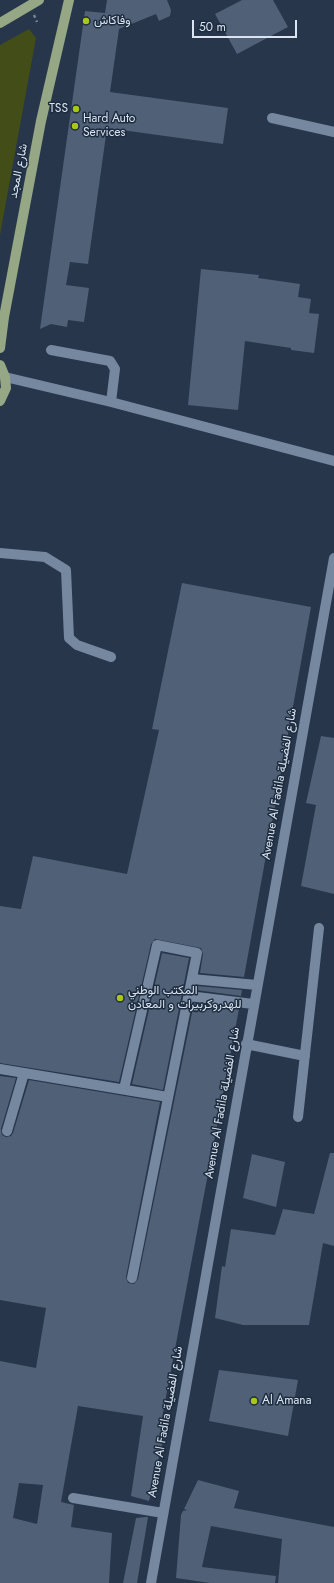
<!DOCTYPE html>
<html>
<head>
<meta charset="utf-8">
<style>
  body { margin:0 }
  #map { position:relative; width:334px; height:1583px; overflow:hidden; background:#27364a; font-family:Jost,sans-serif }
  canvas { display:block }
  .scale { position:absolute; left:192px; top:20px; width:105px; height:18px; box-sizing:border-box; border:2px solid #dbe5f2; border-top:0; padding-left:5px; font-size:12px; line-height:14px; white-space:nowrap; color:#dbe5f2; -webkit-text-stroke:3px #1d2c3f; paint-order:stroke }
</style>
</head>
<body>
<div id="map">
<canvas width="334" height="1583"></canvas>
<div class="scale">50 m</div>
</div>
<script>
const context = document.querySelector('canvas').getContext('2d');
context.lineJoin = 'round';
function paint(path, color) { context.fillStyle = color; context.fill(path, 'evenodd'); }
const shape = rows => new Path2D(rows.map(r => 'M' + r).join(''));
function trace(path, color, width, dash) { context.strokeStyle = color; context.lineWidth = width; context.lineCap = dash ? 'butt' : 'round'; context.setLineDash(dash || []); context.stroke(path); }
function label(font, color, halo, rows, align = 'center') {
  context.font = font + ' Jost,Vazirmatn,sans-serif'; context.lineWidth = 3; context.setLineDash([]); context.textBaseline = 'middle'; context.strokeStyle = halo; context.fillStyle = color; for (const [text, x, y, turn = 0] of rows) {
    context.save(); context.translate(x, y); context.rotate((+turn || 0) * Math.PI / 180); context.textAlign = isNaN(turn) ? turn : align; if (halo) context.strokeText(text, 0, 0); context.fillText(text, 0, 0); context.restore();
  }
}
paint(shape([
  [29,29,36,38,0,235,0,45]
]), '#424d18');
paint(shape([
  [107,0,167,0,171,10,170,16,159,21,156,14,119,29,110,92,228,108,223,144,107,128,88,264,70,262,66,285,89,288,84,322,68,320,67,327,51,324,40,329,85,11,105,13],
  [242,0,273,0,288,27,237,54,215,14],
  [201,269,259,275,258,278,300,284,298,297,311,299,309,313,319,314,314,353,291,350,291,348,245,341,238,410,188,405],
  [182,583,311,607,244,977,200,973,203,954,201,948,155,939,151,944,119,1082,0,1063,0,906,21,909,33,856,127,874,159,730,152,729],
  [321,736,334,738,334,894,301,886,316,805,306,803],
  [162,953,189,958,163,1090,132,1084],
  [197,986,242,990,241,996,196,990],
  [194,1003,239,1009,162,1418,168,1418,149,1501,131,1496,143,1416,78,1406,61,1502,74,1505,71,1527,112,1533,109,1583,0,1583,0,1361,36,1368,46,1308,0,1300,0,1076,16,1078,1,1129,2,1135,6,1137,11,1136,13,1133,29,1080,160,1102,126,1277,128,1283,134,1284,138,1279],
  [19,1483,43,1485,37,1524,13,1518],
  [330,1153,334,1153,334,1246,323,1243,309,1325,243,1325,215,1318,222,1266,225,1267,231,1229,275,1235,283,1209,314,1214],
  [252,1154,285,1162,276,1207,243,1198],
  [219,1370,298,1380,288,1436,209,1421],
  [198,1480,239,1491,234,1508,334,1527,334,1583,278,1583,282,1539,211,1526,202,1567,276,1576,275,1583,210,1583,176,1578,181,1515,183,1511,187,1510,184,1509],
  [145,1517,148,1517,137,1583,123,1583,136,1518]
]), '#506076');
trace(shape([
  [34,15,37,22]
]), '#778495', 2.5, [3, 3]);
trace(shape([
  [272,118,334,132],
  [51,350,110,361,115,369,111,402],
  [5,377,111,402,334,461],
  [0,553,45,557,66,570,69,638,77,645,111,657],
  [192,979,257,985],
  [189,996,253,1004],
  [246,1044,305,1056],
  [0,1069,168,1097],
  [124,1089,157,945,197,953,132,1278],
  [298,1117,319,928],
  [7,1131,24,1073],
  [73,1498,163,1513],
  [151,1583,334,558]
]), '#76889f', 10);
trace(shape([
  [0,23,39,0],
  [0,348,4,317,41,121,69,0],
  [0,365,5,377,6,388,0,401]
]), '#95a784', 10);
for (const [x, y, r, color] of [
  [86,21,4,"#aac717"],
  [76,109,4,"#aac717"],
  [75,126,4,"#aac717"],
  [120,998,4,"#aac717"],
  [254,1401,4,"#aac717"]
]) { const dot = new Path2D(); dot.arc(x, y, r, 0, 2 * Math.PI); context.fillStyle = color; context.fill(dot); trace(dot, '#1d2c3f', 1.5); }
label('12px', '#dbe5f2', '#1d2c3f', [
  ["وفاكاش",94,21],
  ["TSS",68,109,"right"],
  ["Hard Auto",83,119],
  ["Services",83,133],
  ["المكتب الوطني",128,991],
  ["للهدروكربيرات و المعادن",128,1005],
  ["Al Amana",262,1401]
], 'left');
label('12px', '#dbe5f2', '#1d2c3f', [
  ["شارع المجد",19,171,-79],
  ["Avenue Al Fadila شارع الفضيلة",280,784,-80],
  ["Avenue Al Fadila شارع الفضيلة",223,1103,-80],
  ["Avenue Al Fadila شارع الفضيلة",166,1422,-80]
]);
</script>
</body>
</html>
